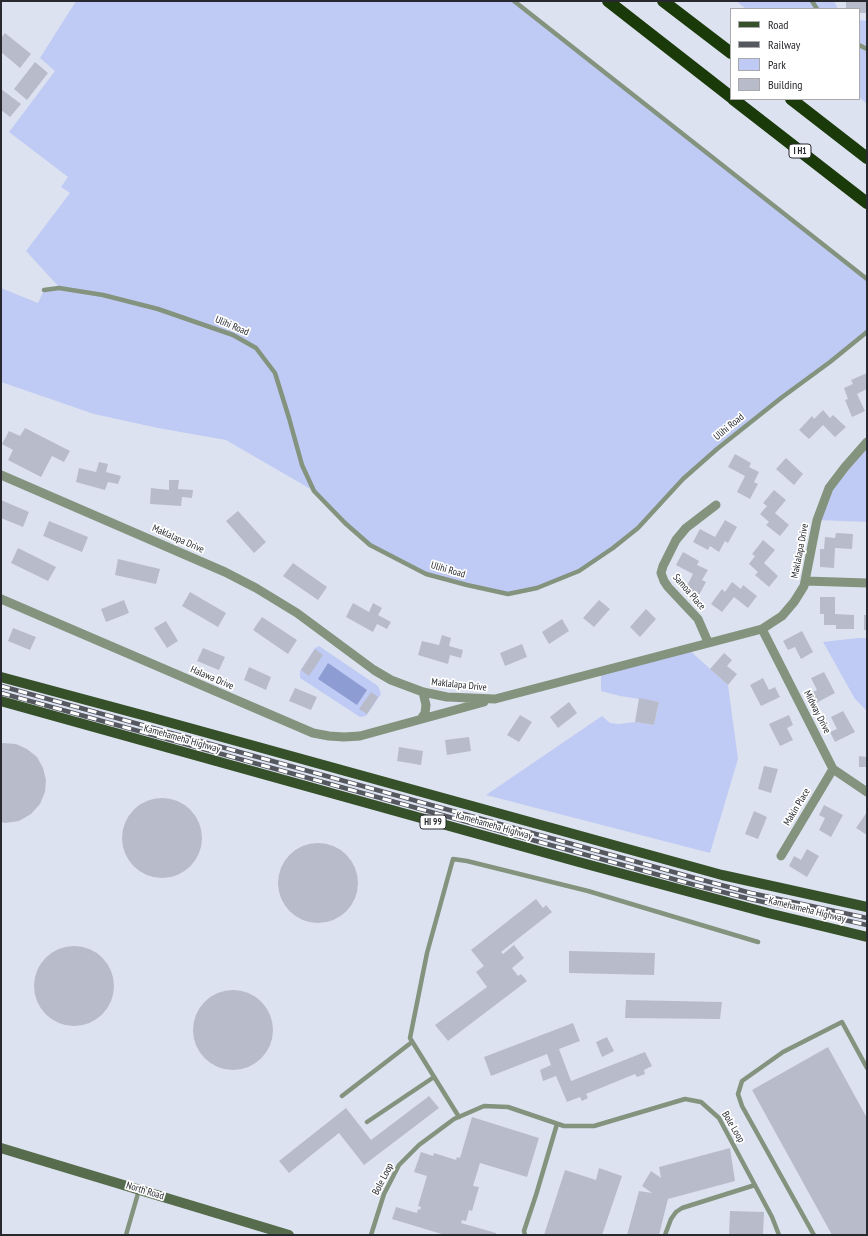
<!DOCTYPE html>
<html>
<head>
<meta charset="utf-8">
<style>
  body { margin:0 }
  #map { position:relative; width:868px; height:1236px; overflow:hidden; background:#dde2f0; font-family:"PT Sans Narrow",sans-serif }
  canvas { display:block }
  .frame { position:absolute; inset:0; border:2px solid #27292e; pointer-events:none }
  .legend { position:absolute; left:730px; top:8px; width:130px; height:92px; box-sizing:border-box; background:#fff; border:1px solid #a9a9ab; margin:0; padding:5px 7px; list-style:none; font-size:12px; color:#27292e }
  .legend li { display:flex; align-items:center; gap:8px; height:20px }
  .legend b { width:20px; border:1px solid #a9a9ab }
</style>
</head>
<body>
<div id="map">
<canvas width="868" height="1236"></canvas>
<div class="frame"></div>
<ul class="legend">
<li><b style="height:5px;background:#36512a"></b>Road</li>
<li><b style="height:5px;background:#55585f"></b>Railway</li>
<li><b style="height:11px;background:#bfcbf4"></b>Park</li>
<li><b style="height:11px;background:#b8bcca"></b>Building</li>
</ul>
</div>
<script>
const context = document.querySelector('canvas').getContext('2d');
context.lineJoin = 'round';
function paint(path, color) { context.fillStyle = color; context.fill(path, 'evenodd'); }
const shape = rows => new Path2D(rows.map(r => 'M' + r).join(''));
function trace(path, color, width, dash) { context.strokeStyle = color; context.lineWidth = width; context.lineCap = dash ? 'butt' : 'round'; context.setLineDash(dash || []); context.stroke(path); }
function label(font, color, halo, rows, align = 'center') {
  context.font = font + ' "PT Sans Narrow",sans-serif'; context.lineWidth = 3.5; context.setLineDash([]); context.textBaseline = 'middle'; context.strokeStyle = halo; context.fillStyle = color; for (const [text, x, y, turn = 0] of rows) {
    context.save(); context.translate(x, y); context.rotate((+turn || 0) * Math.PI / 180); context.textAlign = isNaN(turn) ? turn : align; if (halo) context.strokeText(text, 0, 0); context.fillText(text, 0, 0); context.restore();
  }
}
paint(shape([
  [76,1,514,1,867,279,867,332,781,398,683,479,638,528,579,571,537,588,508,594,426,574,370,545,314,491,226,440,158,428,94,414,1,382,1,288,38,303,44,290,59,287,26,251,70,193,61,187,68,177,9,132,55,71,40,58],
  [736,1,834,1,838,9,746,9],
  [859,20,867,21,867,104,859,97],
  [867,442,867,522,817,520,822,504],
  [858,638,867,638,867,711,855,699,823,642],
  [319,646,378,686,381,694,366,716,360,717,300,678,300,671,315,648],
  [687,648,728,685,738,759,710,853,486,795,602,716,610,723,619,724,635,722,654,725,659,702,620,696,601,691,601,671]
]), '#bfcbf4');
paint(shape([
  [328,663,367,690,357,705,318,679]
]), '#8d9cd3');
paint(shape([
  [846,1,867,1,867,13,859,13,859,9,846,9],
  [5,33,31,54,20,68,1,52,1,38],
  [35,62,48,73,27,100,14,89],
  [1,89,21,104,10,117,1,110],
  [867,373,867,389,857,394,865,411,852,417,845,400,848,399,844,388,853,384,851,380],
  [823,410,830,418,833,415,846,427,835,437,823,425,809,439,799,430,812,416,814,419],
  [25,428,70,451,64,462,52,456,41,477,8,460,13,450,2,444,9,431,20,436],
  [735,454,751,463,749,467,759,472,754,482,758,484,750,499,737,492,745,476,728,467],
  [786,458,803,474,794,485,776,469],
  [99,462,108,464,106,472,121,476,118,484,108,482,105,490,76,482,79,468,96,472],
  [169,480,179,480,178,489,193,490,192,498,182,497,181,506,150,504,151,488,169,490],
  [774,490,786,500,775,513,789,525,780,536,766,525,769,522,760,514,767,506,763,503],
  [1,500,29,512,23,527,1,518],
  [238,511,266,542,254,553,226,521],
  [725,520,737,527,728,543,725,541,719,552,710,546,708,550,693,542,700,529,715,537],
  [49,521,88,537,82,552,43,536],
  [836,533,853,534,852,549,835,548,834,568,820,567,820,549,824,549,825,537,835,538],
  [763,540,775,550,764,563,778,576,769,587,755,575,758,572,749,564,755,556,752,554],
  [18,548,56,567,48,581,11,563],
  [683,552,699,561,697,565,708,570,702,580,706,582,698,597,685,590,693,574,676,565],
  [118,559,160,569,156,584,115,575],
  [293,563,327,587,318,600,283,576],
  [732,582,741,589,743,585,757,596,748,608,734,597,722,612,711,604,722,589,725,592],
  [190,592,226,613,218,627,182,606],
  [820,597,835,597,835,614,854,615,854,629,836,629,836,625,824,625,824,614,820,614],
  [124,600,129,613,106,622,101,609],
  [599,600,610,609,594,627,583,618],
  [353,603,369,612,373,603,382,608,378,615,391,622,387,629,377,624,373,632,346,617],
  [646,609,656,619,640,637,630,627],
  [864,615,867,615,867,630,864,630],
  [262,617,297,640,288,654,253,630],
  [562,619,569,631,549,644,542,632],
  [166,621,178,641,167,648,154,628],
  [13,628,36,637,30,650,8,641],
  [802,631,813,652,801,659,795,647,788,650,783,641],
  [442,635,451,638,449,646,463,650,461,658,450,655,448,664,418,655,422,641,439,645],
  [522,644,527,657,505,666,500,653],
  [203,648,225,657,219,670,197,661],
  [315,649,323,655,309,676,301,670],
  [724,653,732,660,727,666,737,674,728,685,710,669],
  [249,667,271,677,266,690,244,680],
  [824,672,835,693,816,703,811,693,817,690,811,678],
  [763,678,769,690,775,687,780,697,761,706,750,685],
  [295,688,317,697,311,710,289,701],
  [371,692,378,697,367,714,359,709],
  [639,698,659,702,654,725,635,722],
  [569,702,577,713,558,728,550,717],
  [843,711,855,732,835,742,830,732,837,729,831,717],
  [520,715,532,722,519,742,507,735],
  [789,715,793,725,787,728,793,740,780,746,769,724],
  [469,737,471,751,447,755,445,740],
  [3,743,16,744,27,749,37,757,43,768,46,780,45,792,40,804,31,814,19,821,5,823,1,822,1,744],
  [399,747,423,751,421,765,397,761],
  [859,756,867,757,867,767,859,767],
  [764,766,778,769,771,793,758,789],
  '122 838a40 40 0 1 1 80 0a40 40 0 1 1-80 0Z',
  [824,805,843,815,831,837,819,830,825,818,819,815],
  [754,811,767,817,758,839,745,834],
  [867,812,867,835,856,828],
  '278 883a40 40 0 1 1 80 0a40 40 0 1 1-80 0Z',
  [807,849,819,856,807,877,789,866,794,856,801,860],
  [536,899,543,908,546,905,552,912,501,952,503,954,514,945,524,958,512,968,518,976,521,974,527,981,448,1041,435,1025,487,987,476,972,484,966,471,950],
  '34 986a40 40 0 1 1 80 0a40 40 0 1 1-80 0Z',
  [569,951,655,953,654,975,569,973],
  '193 1030a40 40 0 1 1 80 0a40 40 0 1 1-80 0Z',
  [626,1000,722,1002,720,1019,625,1018],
  [573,1023,580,1041,559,1049,571,1081,645,1052,652,1066,644,1070,645,1074,637,1077,635,1074,586,1094,588,1098,582,1101,580,1097,567,1102,556,1076,543,1081,540,1070,551,1065,547,1054,491,1076,484,1057],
  [607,1037,614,1051,602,1057,596,1042],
  [828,1047,867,1118,867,1235,832,1235,752,1090],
  [429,1096,439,1108,364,1165,339,1133,289,1173,279,1161,346,1108,371,1140],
  [472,1117,539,1138,527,1177,480,1163,473,1186,479,1187,472,1211,469,1210,466,1221,462,1220,461,1223,496,1233,496,1235,445,1235,392,1219,396,1207,417,1213,418,1209,420,1210,421,1207,418,1206,427,1176,414,1172,421,1152,433,1156,434,1153,456,1160,457,1157,460,1158],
  [730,1148,735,1181,668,1199,659,1235,627,1235,639,1191,652,1193,642,1186,651,1171,661,1178,659,1167],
  [599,1168,622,1176,602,1235,544,1235,565,1170,596,1180],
  [730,1211,764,1212,763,1235,729,1235]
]), '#b8bcca');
trace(shape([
  [514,1,867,279],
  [812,1,817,9],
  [859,45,867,49],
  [44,290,59,288,103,295,158,309,233,335,256,348,275,373,289,418,302,465,314,491,345,523,370,545,426,574,467,585,508,594,537,588,579,571,613,548,638,528,683,479,717,449,781,398,830,362,867,332],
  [342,1096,412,1042],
  [459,1117,410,1038,427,953,453,859,467,861,588,891,758,942],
  [367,1122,434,1077],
  [126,1235,139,1190],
  [371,1235,384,1194,399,1165,419,1145,454,1119,484,1106,508,1107,564,1126,594,1126,685,1099,701,1102,719,1118,772,1217,779,1235],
  [525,1235,524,1231,536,1195,557,1124],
  [665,1235,671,1219,676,1212,682,1208,755,1185],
  [814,1235,742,1106,738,1094,742,1081,783,1052,842,1022,867,1068]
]), '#83937d', 4.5);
trace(shape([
  [1,475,225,572,256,588,297,613,374,670,391,680,423,692,447,697,495,699,762,629,782,616,794,602,804,586,817,520,829,488,845,467,867,442],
  [806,581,867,583],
  [1,599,313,733,329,736,344,737,360,736,484,702],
  [762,629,833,769,867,792],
  [708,642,698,619,668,587,664,581,661,573,663,566,676,540,686,528,716,505],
  [421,719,425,713,426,705,423,692],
  [781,856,833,769]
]), '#83937d', 9);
trace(shape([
  [1,1148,289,1235]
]), '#566c4c', 10);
trace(shape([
  [1,677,146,716,722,875,867,907],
  [1,701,575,861,768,913,867,937]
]), '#36512a', 10);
trace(shape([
  [608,1,731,97],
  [663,1,731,53],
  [733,99,867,203],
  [791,99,867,158]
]), '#1b3a0a', 12);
const rail = shape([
  [1,686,695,878,751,893,867,918],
  [1,693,695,885,750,899,867,925]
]);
trace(rail, '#55585f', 4.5);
trace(rail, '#fff', 3, [9]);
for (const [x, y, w] of [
  [800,151,22],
  [433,822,26]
]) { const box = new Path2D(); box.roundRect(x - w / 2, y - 7, w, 14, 3); context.fillStyle = '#fff'; context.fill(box); trace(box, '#27292e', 1); }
label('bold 9px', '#27292e', null, [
  ["I H1",800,151],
  ["HI 99",433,822]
]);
label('10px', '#27292e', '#fff', [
  ["Ulihi Road",232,326,23],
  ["Ulihi Road",729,427,-39],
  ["Maklalapa Drive",178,539,24],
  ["Maklalapa Drive",800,551,-79],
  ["Ulihi Road",448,570,16],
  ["Samoa Place",689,592,49],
  ["Halawa Drive",212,678,23],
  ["Maklalapa Drive",459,685,6],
  ["Midway Drive",817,712,63],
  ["Kamehameha Highway",182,739,16],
  ["Makin Place",797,807,-59],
  ["Kamehameha Highway",494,826,16],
  ["Kamehameha Highway",807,910,14],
  ["Bole Loop",733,1127,59],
  ["Bole Loop",383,1179,-63],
  ["North Road",145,1191,17]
]);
</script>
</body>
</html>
